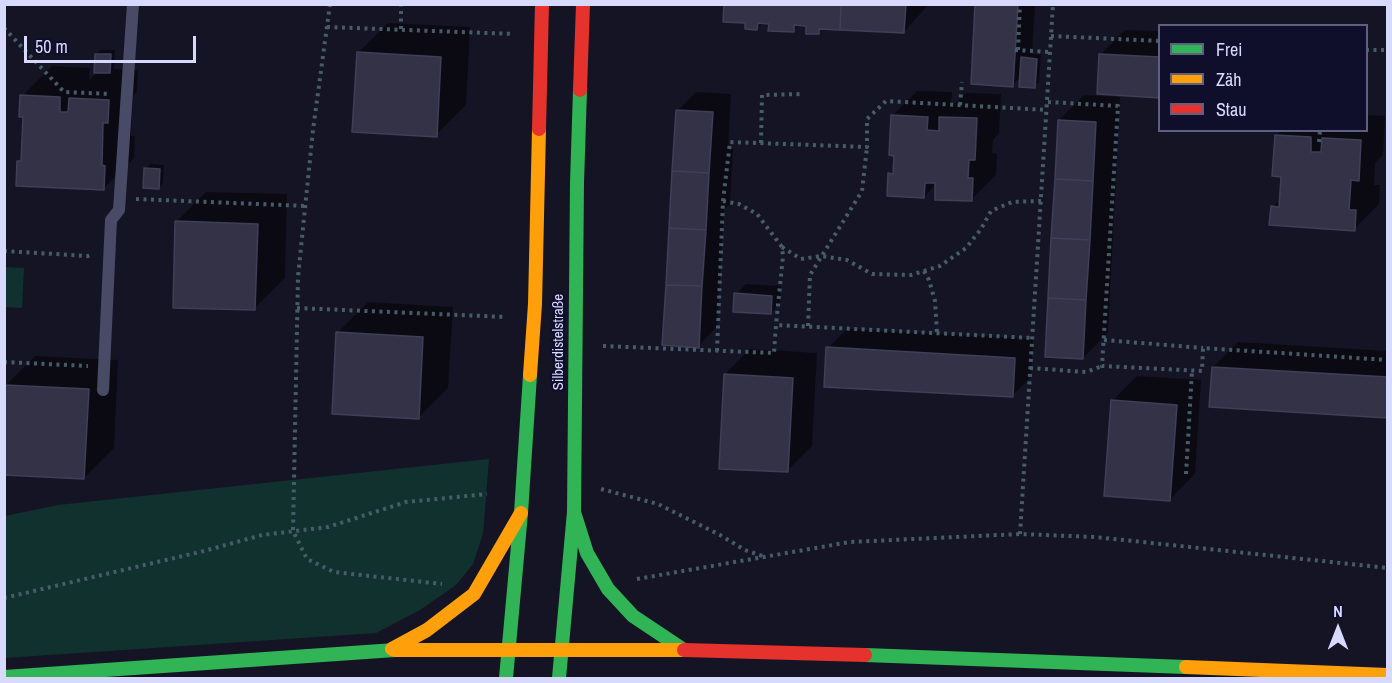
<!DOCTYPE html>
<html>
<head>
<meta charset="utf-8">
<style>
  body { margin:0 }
  #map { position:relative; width:1392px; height:683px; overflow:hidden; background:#151425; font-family:"Archivo Narrow",sans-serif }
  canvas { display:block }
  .frame { position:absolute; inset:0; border:6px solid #d8d9ff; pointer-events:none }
  .legend { position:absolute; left:1158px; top:24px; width:210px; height:108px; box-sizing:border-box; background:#0f0e2b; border:2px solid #5f5f80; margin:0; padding:8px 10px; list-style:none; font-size:18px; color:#d8d9ff }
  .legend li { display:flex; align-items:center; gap:12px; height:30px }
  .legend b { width:30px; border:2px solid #5f5f80 }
  .north { position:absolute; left:1308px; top:599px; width:60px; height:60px; -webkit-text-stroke:4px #0f0e2b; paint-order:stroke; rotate:0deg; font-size:16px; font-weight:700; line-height:24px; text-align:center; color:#d8d9ff }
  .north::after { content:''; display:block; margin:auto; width:21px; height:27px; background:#d8d9ff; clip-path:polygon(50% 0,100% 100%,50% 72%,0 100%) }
  .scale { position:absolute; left:24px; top:36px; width:172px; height:27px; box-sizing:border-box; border:3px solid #d8d9ff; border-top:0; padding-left:8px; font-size:18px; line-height:21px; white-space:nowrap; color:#d8d9ff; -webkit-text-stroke:4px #0f0e2b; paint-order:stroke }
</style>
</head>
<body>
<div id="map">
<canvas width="1392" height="683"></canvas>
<div class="frame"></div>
<ul class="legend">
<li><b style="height:8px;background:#30b455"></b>Frei</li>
<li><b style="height:8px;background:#ff9f0a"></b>Zäh</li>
<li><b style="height:8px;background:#e5322d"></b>Stau</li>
</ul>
<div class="north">N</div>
<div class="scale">50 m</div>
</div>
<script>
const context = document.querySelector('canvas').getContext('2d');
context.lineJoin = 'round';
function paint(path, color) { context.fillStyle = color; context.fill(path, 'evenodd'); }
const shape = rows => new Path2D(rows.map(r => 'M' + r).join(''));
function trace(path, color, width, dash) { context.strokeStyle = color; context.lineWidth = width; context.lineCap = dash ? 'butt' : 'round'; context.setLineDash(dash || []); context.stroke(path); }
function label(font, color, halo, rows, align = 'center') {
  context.font = font + ' "Archivo Narrow",sans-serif'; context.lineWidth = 4.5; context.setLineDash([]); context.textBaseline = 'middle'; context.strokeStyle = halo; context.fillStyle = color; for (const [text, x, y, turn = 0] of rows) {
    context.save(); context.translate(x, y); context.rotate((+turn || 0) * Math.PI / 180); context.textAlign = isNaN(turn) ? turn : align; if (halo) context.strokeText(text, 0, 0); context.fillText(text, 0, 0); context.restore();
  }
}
paint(shape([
  [4,267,24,268,22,308,5,307],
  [489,459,483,534,473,564,456,585,420,610,376,633,5,658,5,516,58,505]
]), '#11312e');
paint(shape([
  [726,4,929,4,904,32,824,27,818,33,808,25,799,24,793,30,771,22,763,22,757,28],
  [977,4,1035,4,1032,54,1041,54,1039,82,1034,87,1021,76,1013,85],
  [388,23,470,27,466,105,436,135,358,53],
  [1125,30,1160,31,1160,96,1100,55],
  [101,50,115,50,114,69,138,70,137,91,133,96,131,136,135,136,134,158,104,188,18,161,23,157,24,116,22,96,52,66,90,68,89,80,98,71,97,54],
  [917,91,952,92,951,107,966,93,1001,94,999,133,993,140,992,153,997,154,996,175,971,200,937,183,924,197,890,174,895,169,892,116],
  [696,92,731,94,728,149,733,149,730,204,724,210,717,327,698,346,677,111],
  [1084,95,1120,97,1108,333,1083,358,1059,120],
  [1366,115,1385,116,1383,155,1375,163,1374,185,1380,185,1379,204,1354,229,1272,207,1281,199,1282,175,1276,136,1281,130,1366,130],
  [150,164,164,165,163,183,159,187,146,169],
  [206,192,287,194,285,278,255,308,176,222],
  [746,284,781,286,780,303,770,313,736,294],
  [368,302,453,307,448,388,418,418,338,332],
  [847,329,1033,339,1031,377,1012,396,828,348],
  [1238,342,1388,351,1388,416,1213,367],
  [750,349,817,353,812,446,787,471,725,374],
  [35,356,118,360,114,448,84,478,5,386],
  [1137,376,1201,380,1195,474,1170,499,1112,401]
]), '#0007');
const building = shape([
  [724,4,841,4,840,30,819,29,819,34,806,34,806,26,794,25,794,32,768,31,769,24,758,23,757,30,745,29,745,23,723,22,724,4],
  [841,4,906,4,904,33,840,30,841,4],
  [975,4,1018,4,1013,87,971,84,975,4],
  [357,52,441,57,437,137,352,132,357,52],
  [95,54,111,54,110,73,94,73,95,54],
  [1099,54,1160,57,1160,98,1097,94,1099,54],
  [1021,57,1037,59,1035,88,1019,87,1021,57],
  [20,95,60,97,60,112,68,112,69,98,109,100,108,123,103,123,102,165,105,166,104,190,16,186,17,161,21,161,23,117,19,117,20,95],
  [676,110,713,112,709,173,672,171,676,110],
  [891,115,928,117,927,130,939,131,939,117,977,118,975,160,969,160,968,178,973,178,972,201,935,200,935,183,925,183,924,198,887,196,888,173,893,174,894,156,889,155,891,115],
  [1058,120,1096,122,1093,181,1055,179,1058,120],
  [1275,135,1311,137,1311,152,1321,152,1322,138,1361,140,1359,181,1351,180,1349,210,1356,210,1355,231,1269,225,1271,206,1279,207,1281,177,1272,176,1275,135],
  [144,168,160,169,159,189,143,188,144,168],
  [672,171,709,173,706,230,669,228,672,171],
  [1055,179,1093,181,1090,240,1051,238,1055,179],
  [175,221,258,224,255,310,173,308,175,221],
  [669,228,706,230,702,286,666,285,669,228],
  [1051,238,1090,240,1086,300,1048,298,1051,238],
  [666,285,702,286,699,348,662,345,666,285],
  [734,293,772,296,771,314,733,312,734,293],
  [1048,298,1086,300,1083,359,1045,357,1048,298],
  [336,332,423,337,419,419,332,414,336,332],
  [826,347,1015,358,1013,397,824,387,826,347],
  [1212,367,1388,377,1388,418,1209,407,1212,367],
  [724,374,793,378,788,472,719,469,724,374],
  [4,385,89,389,84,479,4,475,4,385],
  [1111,400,1177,405,1170,501,1104,496,1111,400]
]);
paint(building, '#333246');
trace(building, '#403f58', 1.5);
trace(shape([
  [330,4,313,130,298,277,293,531,307,559,334,572,442,584],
  [327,27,514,34],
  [4,28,64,92,111,94],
  [401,29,401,4],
  [1051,36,1160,41],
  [1015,50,1050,52],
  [1018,50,1020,4],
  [1366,50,1388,50],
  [1048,102,1118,106,1102,366,1202,371,1203,348,1388,360],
  [960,105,962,82],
  [1319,142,1320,130],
  [761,143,762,95,804,94],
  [136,199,306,206],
  [723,201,739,204,757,214,782,247,783,256,776,325],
  [782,247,801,259,821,256,847,260,872,274,911,275,940,266,966,248,981,229,991,211,1012,202,1041,201],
  [4,251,88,256,92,254],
  [924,271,929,280,935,301,937,333],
  [297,308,506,317],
  [808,326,810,275,862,191,867,147],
  [1104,340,1203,348],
  [603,346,774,353,776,325,1032,338],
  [717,351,723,201,730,142,867,147,867,119,886,101,1047,110],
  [4,362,88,366],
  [1030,368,1086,372,1102,366],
  [1186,474,1192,371],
  [601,489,658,504,720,535,745,550,765,557],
  [1020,534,1053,4],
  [637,579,850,542,1020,534,1095,537,1388,568],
  [4,598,204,551,262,535,328,527,406,502,487,494]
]), '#475c69', 4, [3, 4.5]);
trace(shape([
  [103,390,111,220,119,210,133,4]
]), '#494b66', 12);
trace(shape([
  [574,512,587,553,608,589,633,616,684,650],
  [865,655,1186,667],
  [4,677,395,650],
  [506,678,521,513,530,375],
  [559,678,574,512,577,183,580,90]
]), '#30b455', 14);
trace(shape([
  [530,375,535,304,539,129],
  [392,649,427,630,474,594,521,513],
  [395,650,684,650],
  [1186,667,1388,675]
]), '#ff9f0a', 14);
trace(shape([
  [580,90,583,4],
  [539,129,542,4],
  [684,650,865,655]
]), '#e5322d', 14);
label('15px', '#d8d9ff', '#0f0e2b', [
  ["Silberdistelstraße",559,342,-90]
]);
</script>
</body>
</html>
